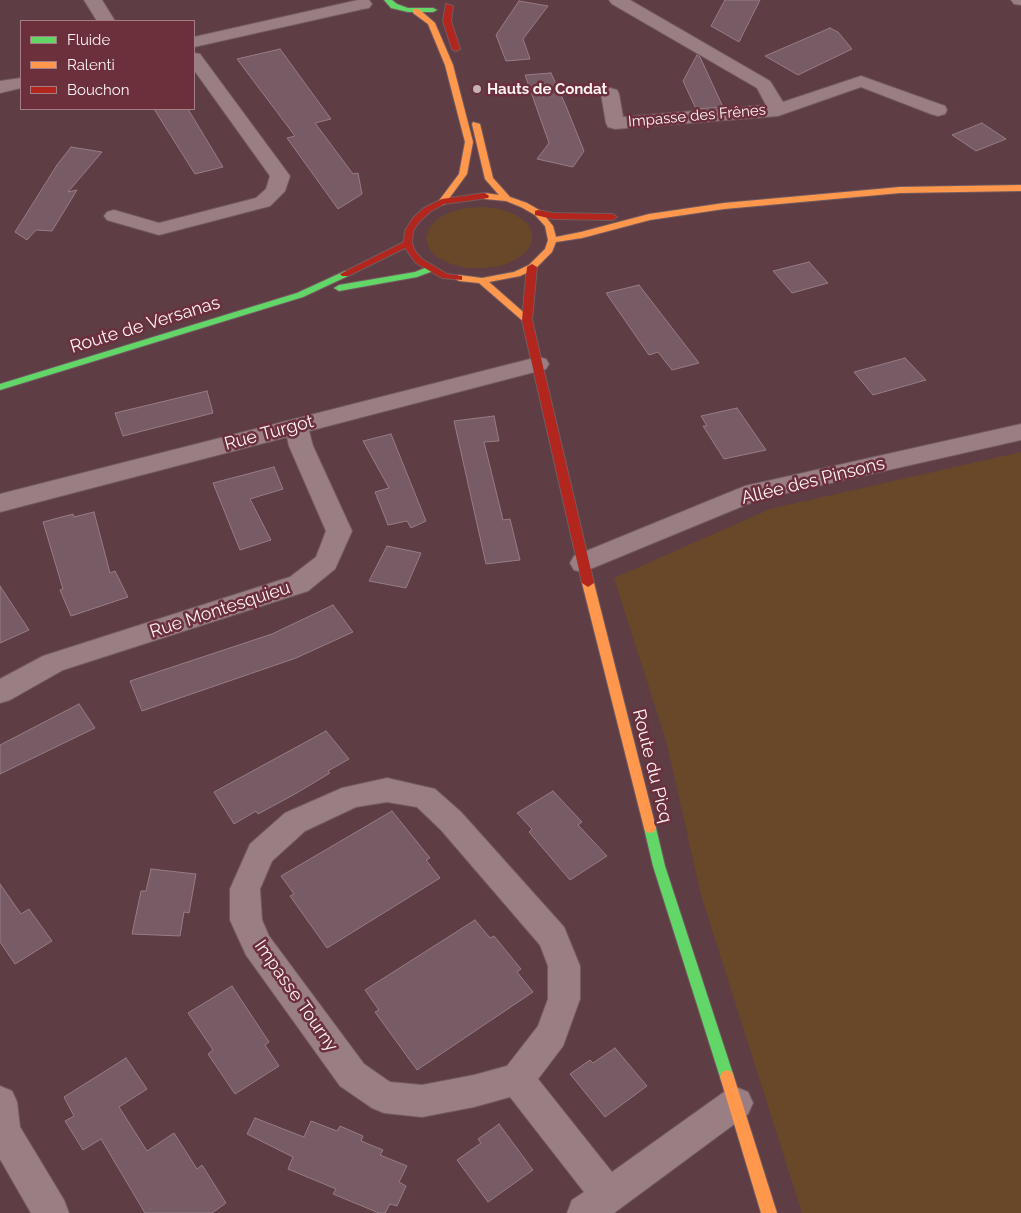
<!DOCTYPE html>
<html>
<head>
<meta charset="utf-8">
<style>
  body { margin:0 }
  #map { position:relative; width:1021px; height:1213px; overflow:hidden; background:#5e3d44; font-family:Raleway,sans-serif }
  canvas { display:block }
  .legend { position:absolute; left:20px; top:20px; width:175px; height:90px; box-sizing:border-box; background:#6c2f3c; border:1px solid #a57d85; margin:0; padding:6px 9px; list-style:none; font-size:15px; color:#faf2f3 }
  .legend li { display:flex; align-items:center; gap:10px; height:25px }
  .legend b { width:25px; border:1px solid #a57d85 }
</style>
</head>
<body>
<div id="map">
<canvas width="1021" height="1213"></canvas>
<ul class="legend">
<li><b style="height:6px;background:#63d668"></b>Fluide</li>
<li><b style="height:6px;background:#ff974d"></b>Ralenti</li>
<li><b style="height:6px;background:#b3261e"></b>Bouchon</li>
</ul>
</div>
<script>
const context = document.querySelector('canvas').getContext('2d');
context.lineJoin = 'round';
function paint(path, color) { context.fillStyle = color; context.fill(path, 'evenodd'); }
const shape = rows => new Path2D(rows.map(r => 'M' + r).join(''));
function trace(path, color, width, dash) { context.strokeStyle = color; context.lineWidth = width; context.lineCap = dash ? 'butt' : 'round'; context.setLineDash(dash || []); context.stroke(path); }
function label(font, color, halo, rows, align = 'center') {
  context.font = font + ' Raleway,sans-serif'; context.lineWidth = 5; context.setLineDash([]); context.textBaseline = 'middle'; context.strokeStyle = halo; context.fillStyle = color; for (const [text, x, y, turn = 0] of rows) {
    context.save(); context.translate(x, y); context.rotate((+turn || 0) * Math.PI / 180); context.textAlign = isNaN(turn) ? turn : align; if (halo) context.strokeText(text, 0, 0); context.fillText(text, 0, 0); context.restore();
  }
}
paint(shape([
  [484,207,501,209,516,215,527,223,532,233,532,242,526,252,515,260,501,266,484,268,467,268,451,264,438,258,429,249,426,239,429,228,437,219,450,212,466,208],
  [1021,452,1021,1213,802,1213,701,895,667,744,614,578,770,509]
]), '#684829');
const building = shape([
  [725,0,760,0,739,42,711,26,725,0],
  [519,1,548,6,523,39,530,59,506,61,496,35,519,1],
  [830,28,838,32,852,49,798,75,765,56,830,28],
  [280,49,331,119,315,123,353,174,358,173,362,194,338,209,287,138,295,136,237,59,280,49],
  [697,55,700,57,723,107,696,109,683,81,697,55],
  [551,73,566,106,584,151,573,167,537,159,549,143,525,75,551,73],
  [154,109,188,109,223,167,195,174,154,109],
  [982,123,1006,139,976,151,952,135,982,123],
  [71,147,102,152,68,192,77,190,52,231,36,230,27,240,15,232,57,165,71,147],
  [809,262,828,283,792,293,773,271,809,262],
  [639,285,699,363,672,370,658,352,649,355,606,293,639,285],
  [905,358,926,380,873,395,854,372,905,358],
  [207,391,213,413,123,436,115,413,207,391],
  [737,408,766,450,724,459,703,426,707,426,701,416,737,408],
  [494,416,499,441,484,442,503,520,510,519,520,560,486,564,454,421,494,416],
  [391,434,426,521,411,528,407,521,388,525,375,492,389,488,363,441,391,434],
  [274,467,283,489,250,499,271,540,240,550,213,483,274,467],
  [94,512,110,573,115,571,128,597,71,616,60,590,63,589,43,522,73,514,74,517,94,512],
  [387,546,421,553,406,588,369,581,387,546],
  [0,586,29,630,0,643,0,586],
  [333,605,353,632,296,658,142,711,130,681,272,634,333,605],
  [79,704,95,728,0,774,0,745,79,704],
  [326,731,349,759,328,771,330,773,295,794,258,814,256,811,234,824,214,792,326,731],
  [553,791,582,822,578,825,607,856,570,880,529,832,532,829,517,813,553,791],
  [392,811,430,858,426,860,440,878,327,948,290,896,294,894,281,876,392,811],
  [151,869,196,874,189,913,184,912,180,936,132,934,141,891,146,891,151,869],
  [0,884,21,914,29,909,52,941,15,964,0,942,0,884],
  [475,920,490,938,494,936,521,969,517,972,533,992,417,1070,375,1012,379,1010,365,990,475,920],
  [232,986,269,1042,265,1045,279,1066,235,1094,208,1054,213,1050,188,1013,232,986],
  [615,1048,647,1086,605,1117,570,1074,590,1060,593,1063,615,1048],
  [126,1058,147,1089,119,1107,147,1151,174,1133,197,1169,202,1165,226,1203,212,1213,145,1213,101,1139,83,1150,65,1121,74,1116,64,1097,126,1058],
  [255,1118,304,1137,311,1121,337,1131,340,1126,363,1136,361,1141,383,1150,380,1155,407,1166,399,1182,406,1186,397,1206,390,1204,385,1213,379,1213,333,1194,336,1189,288,1169,293,1157,247,1134,255,1118],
  [499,1124,533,1170,488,1202,457,1160,481,1143,478,1139,499,1124]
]);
paint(building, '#775c66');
trace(building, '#977c85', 1);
const street = shape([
  [84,0,102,0,115,21,97,21,84,0],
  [358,0,369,0,372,4,369,8,363,9,194,47,194,37,358,0],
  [609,0,630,0,770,81,783,102,861,76,945,106,947,110,945,114,938,116,931,114,861,87,778,116,615,129,608,127,606,123,601,94,603,90,610,88,617,90,619,94,623,117,766,105,757,88,612,4,609,0],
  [1011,0,1021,0,1021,5,1014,4,1011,0],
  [194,53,200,54,290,176,285,191,270,206,159,235,107,220,104,216,107,212,114,210,159,223,256,198,266,189,270,176,194,70,194,53],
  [21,78,21,88,0,93,0,81,21,78],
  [538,357,546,359,549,364,546,369,309,431,313,446,352,531,335,569,308,591,63,670,10,700,0,703,0,679,43,656,290,577,316,557,326,531,289,446,287,437,0,512,0,494,538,357],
  [1021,424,1021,440,760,499,583,572,574,570,570,563,574,556,745,486,1021,424],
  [387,778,435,789,461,812,564,927,580,966,580,999,563,1046,538,1079,612,1172,724,1092,736,1087,748,1092,753,1103,748,1114,614,1213,567,1213,572,1200,584,1192,510,1097,474,1107,422,1117,384,1113,372,1108,340,1086,246,955,230,920,230,889,250,844,285,813,342,788,387,778],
  [387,802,417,807,441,830,540,945,548,966,548,999,538,1026,507,1066,474,1075,422,1085,390,1082,364,1064,269,936,262,920,260,889,272,861,305,831,356,807,387,802],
  [0,1086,12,1091,17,1102,20,1127,64,1200,69,1213,31,1213,0,1159,0,1086]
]);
const fast = shape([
  [384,0,392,0,397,4,408,8,433,8,437,10,433,12,408,12,391,8,384,0],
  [430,266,435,269,433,271,417,277,339,291,334,288,339,285,415,272,430,266],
  [345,271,348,272,348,276,303,297,0,390,0,384,297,293,345,271],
  [650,823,654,824,656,828,665,866,734,1077,732,1082,727,1084,722,1082,720,1077,653,866,644,828,646,824,650,823]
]);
const slow = shape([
  [413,9,419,9,435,23,453,65,473,142,467,174,445,204,442,205,438,202,459,174,465,142,445,65,428,24,413,13,413,9],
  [473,122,480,124,493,178,510,197,527,203,541,211,553,226,556,237,581,232,649,214,724,203,900,187,1021,185,1021,191,900,193,724,209,650,220,582,238,556,242,552,252,535,269,520,276,489,282,530,318,532,320,527,323,524,322,479,283,459,281,454,278,459,275,482,278,514,272,529,265,545,249,548,240,545,226,535,215,521,207,506,201,485,199,481,196,485,193,499,195,485,179,472,124,473,122],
  [588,579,594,583,656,828,654,832,650,833,646,832,644,828,582,583,588,579],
  [727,1070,732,1072,734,1077,777,1213,761,1213,720,1077,722,1072,727,1070]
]);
const jam = shape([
  [446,4,453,6,451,21,460,49,456,51,452,49,443,21,446,4],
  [485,193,489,196,488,198,444,204,430,212,419,222,413,231,412,243,415,251,422,259,447,274,462,276,462,280,442,278,416,263,405,248,348,276,342,276,340,274,404,242,405,231,413,218,424,208,442,199,485,193],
  [538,210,553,213,613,214,617,217,613,220,553,219,535,215,535,211,538,210],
  [532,264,537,267,532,320,594,583,588,587,582,583,522,320,527,267,532,264]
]);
trace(street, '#725b60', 2);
trace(fast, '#725b60', 2);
trace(slow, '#725b60', 2);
trace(jam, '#725b60', 2);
paint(street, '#997e83');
paint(fast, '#63d668');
paint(slow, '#ff974d');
paint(jam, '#b3261e');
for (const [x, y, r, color] of [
  [477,89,5,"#c3b3b6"]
]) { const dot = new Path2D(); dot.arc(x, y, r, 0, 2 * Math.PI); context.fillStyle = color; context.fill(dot); trace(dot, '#6c2f3c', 2); }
label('bold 15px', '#faf2f3', '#6c2f3c', [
  ["Hauts de Condat",487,89]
], 'left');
label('15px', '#faf2f3', '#6c2f3c', [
  ["Impasse des Frênes",697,116,-5]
]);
label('18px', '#faf2f3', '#6c2f3c', [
  ["Route de Versanas",145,325,-17],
  ["Rue Turgot",269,433,-15],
  ["Allée des Pinsons",813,481,-14],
  ["Rue Montesquieu",220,610,-18],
  ["Route du Picq",652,766,76],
  ["Impasse Tourny",296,996,55]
]);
</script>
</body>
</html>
